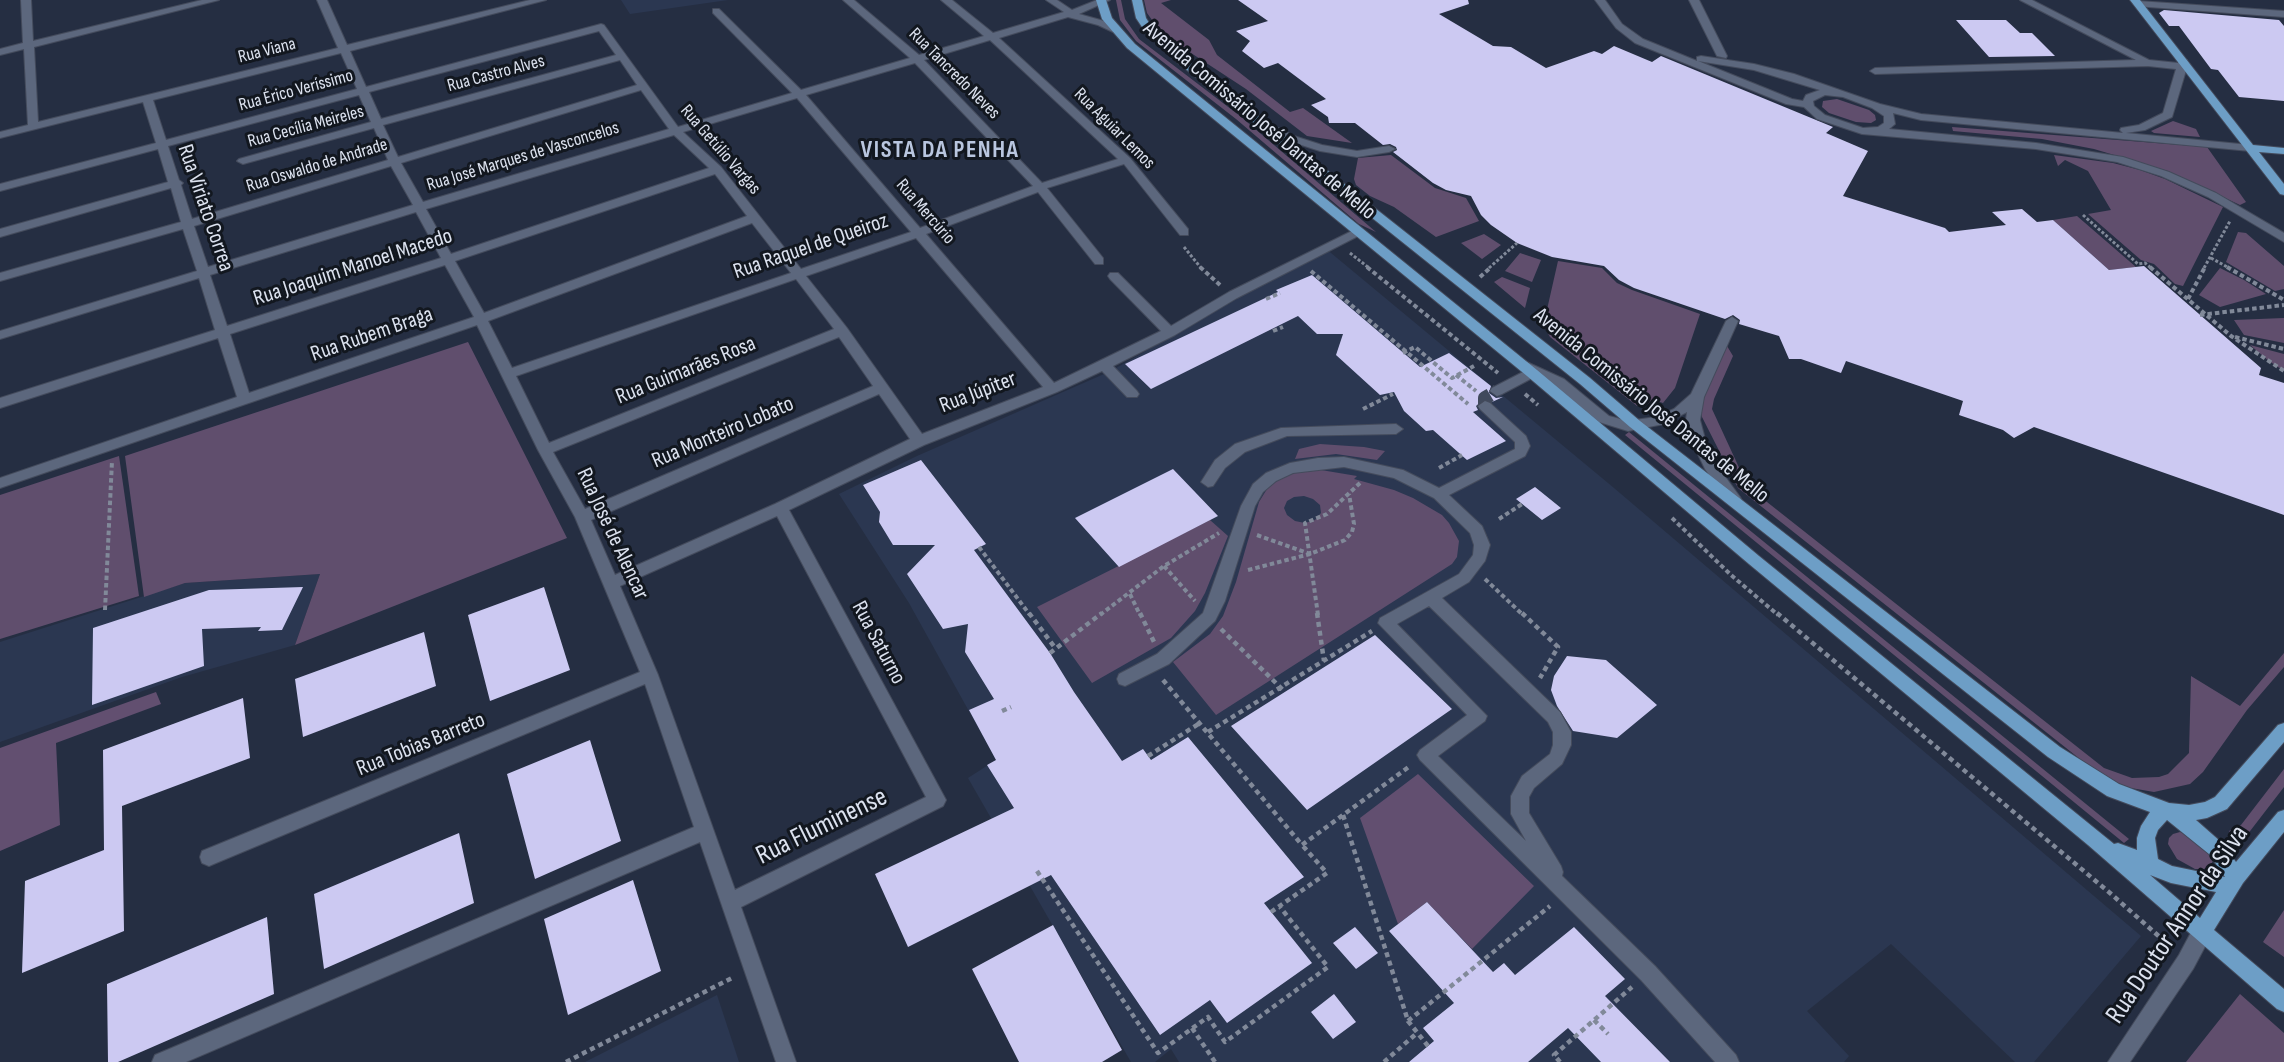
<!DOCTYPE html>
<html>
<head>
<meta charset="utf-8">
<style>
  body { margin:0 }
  canvas { display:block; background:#252e42 }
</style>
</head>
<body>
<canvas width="2284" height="1062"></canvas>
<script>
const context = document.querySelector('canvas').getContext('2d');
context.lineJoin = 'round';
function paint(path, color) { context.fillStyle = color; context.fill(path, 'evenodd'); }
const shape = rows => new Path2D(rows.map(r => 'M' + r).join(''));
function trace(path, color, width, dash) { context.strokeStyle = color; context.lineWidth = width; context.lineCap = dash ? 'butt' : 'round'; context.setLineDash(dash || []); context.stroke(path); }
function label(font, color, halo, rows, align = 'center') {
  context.font = font + ' "Sofia Sans Condensed",sans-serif'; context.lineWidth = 6; context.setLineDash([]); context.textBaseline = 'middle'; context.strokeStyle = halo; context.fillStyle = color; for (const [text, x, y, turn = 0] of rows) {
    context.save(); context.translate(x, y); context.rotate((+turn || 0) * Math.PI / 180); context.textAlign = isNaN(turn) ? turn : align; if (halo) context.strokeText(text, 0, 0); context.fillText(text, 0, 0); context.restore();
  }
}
paint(shape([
  [621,0,728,0,630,14],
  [1325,248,1614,488,2141,936,2034,1062,2015,1062,1891,944,1807,1011,1849,1056,1844,1062,1179,1062,1171,1049,1155,1062,1131,1062,968,778,996,760,909,603,839,494,917,456,1111,371],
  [320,574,295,645,182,677,0,742,0,642,185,583],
  [717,995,739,1062,585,1062]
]), '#2b3751');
paint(shape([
  [1116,0,1121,0,1125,19,1139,39,1240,116,1376,232,1359,224,1236,119,1136,41,1120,20],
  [1144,0,1171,0,1161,3,1209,40,1217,55,1290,112,1303,108,1352,143,1307,136,1246,89,1162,34,1147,13],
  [1837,99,1869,110,1875,115,1876,120,1871,123,1856,122,1829,113,1822,107,1823,101],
  [2173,121,2196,129,2200,137,2154,133,2151,131],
  [1952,127,2207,147,2246,202,2240,205,2168,171,2094,149,2042,139,1953,131],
  [1391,155,1435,188,1466,198,1479,221,1436,237,1394,207,1370,196,1356,185,1354,179,1358,158],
  [2054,155,2113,163,2140,170,2165,179,2223,207,2183,286,2175,284,2154,264,2141,260,2088,214,2111,210,2088,171,2065,160,2058,166],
  [2077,216,2136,267,2109,270,2053,220],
  [2238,232,2246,233,2284,266,2284,289,2275,291,2226,262],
  [1484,234,1501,245,1482,259,1461,243],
  [1520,253,1541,260,1532,282,1505,271],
  [1558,261,1602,268,1617,283,1632,290,1700,314,1675,388,1663,403,1654,400,1648,404,1637,406,1550,337,1541,321,1546,314],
  [2220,268,2244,280,2266,294,2220,307,2199,295],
  [1502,277,1530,288,1525,308,1494,282],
  [2284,318,2284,343,2244,335,2234,320],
  [468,342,567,538,295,645,320,574,185,583,144,597,125,456],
  [2250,345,2284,354,2284,371,2269,361],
  [1727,346,1733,356,1714,399,1712,409,1748,487,2104,768,2132,778,2159,777,2168,774,2189,753,2191,676,2240,706,2284,653,2284,667,2247,710,2203,772,2190,784,2154,792,2131,788,2115,782,2080,759,1738,488,1702,417,1700,406],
  [1629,432,2129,839,2124,843,1625,435],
  [1320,444,1364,447,1385,451,1377,460,1336,454,1295,459,1299,449],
  [119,456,139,596,0,639,0,495],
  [1315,469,1357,476,1354,479,1394,490,1413,498,1442,515,1449,523,1459,541,1457,557,1452,564,1216,715,1173,662,1210,634,1223,616,1236,582,1259,502,1267,489,1279,479,1295,472],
  [1304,496,1313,499,1320,505,1321,513,1315,520,1305,523,1295,521,1287,515,1284,508,1287,501,1294,497],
  [1210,520,1228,536,1205,593,1195,611,1171,638,1092,683,1037,607],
  [2284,769,2284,787,2237,848,2229,831,2241,825],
  [2180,832,2190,835,2212,854,2213,861,2210,866,2204,869,2195,869,2177,859,2168,844,2169,838,2173,834],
  [2284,910,2284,957,2263,942],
  [2240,994,2284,1033,2284,1062,2186,1062]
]), '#604e6d');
paint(shape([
  [156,692,161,704,56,743,60,825,0,851,0,748],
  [1418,774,1534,886,1472,949,1427,902,1398,924,1360,818]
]), '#624f70');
paint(shape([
  [1238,0,1468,0,1469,4,1439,14,1493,46,1511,47,1546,68,1594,51,1602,54,1614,46,1652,62,1661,56,1833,127,1826,133,1868,151,1843,196,1945,228,1949,232,2006,225,1992,212,2022,209,2037,222,2053,220,2109,270,2144,266,2261,368,2259,375,2284,383,2284,515,2034,427,2014,438,2003,430,1959,415,1963,401,1846,361,1841,373,1801,359,1789,359,1779,336,1739,324,1740,320,1733,315,1725,319,1634,288,1619,280,1604,266,1552,257,1517,243,1491,225,1481,215,1471,196,1446,190,1433,183,1393,152,1397,150,1396,147,1390,144,1383,145,1355,123,1329,123,1328,117,1311,105,1326,99,1278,63,1264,68,1242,51,1250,41,1236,31,1268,21],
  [2164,10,2279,20,2284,26,2284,101,2239,97,2218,70,2211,69,2179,26,2169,26,2159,13],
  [1956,20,2006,20,2020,33,2032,33,2055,56,1989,57],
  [1312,275,1420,367,1449,353,1491,386,1489,393,1496,398,1503,397,1492,402,1484,399,1476,406,1478,410,1473,412,1506,441,1467,460,1433,430,1426,431,1404,411,1394,392,1380,395,1336,355,1343,334,1317,334,1298,316,1151,389,1125,364,1278,292,1276,290],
  [921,460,986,544,974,550,1050,653,1074,692,1122,761,1143,749,1151,760,1188,737,1304,877,1264,903,1312,963,1227,1023,1210,1000,1160,1035,1051,875,908,947,875,874,1014,808,987,765,996,760,969,710,994,699,965,652,968,624,943,629,907,574,935,545,893,545,879,522,880,512,863,485],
  [1173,469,1218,516,1119,567,1075,518],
  [1535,487,1561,508,1542,520,1516,499],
  [303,587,282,630,258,631,261,627,202,629,204,666,92,705,93,628,209,590],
  [544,587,570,670,490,701,468,615],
  [424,632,436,686,303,737,295,679],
  [1375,635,1452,709,1307,810,1231,726],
  [1567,656,1606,660,1657,705,1617,738,1573,731,1557,706,1551,690,1554,676],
  [243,698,250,758,122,806,124,931,22,973,25,881,104,850,103,750],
  [590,740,621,841,535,879,507,774],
  [459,833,474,903,324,969,314,894],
  [633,880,661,971,568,1015,544,919],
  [1427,902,1493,972,1504,963,1515,975,1574,927,1625,979,1605,996,1670,1062,1601,1062,1568,1028,1528,1062,1409,1062,1434,1041,1423,1028,1454,1003,1389,931],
  [267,917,274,994,118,1062,108,1062,107,984],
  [1053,925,1122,1050,1102,1062,1019,1062,972,969],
  [1355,927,1378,953,1356,969,1333,943],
  [1334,994,1356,1022,1333,1039,1311,1012]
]), '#ccc9f2');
trace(shape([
  [1485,406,1485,398,1497,391]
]), '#40495c', 14, [14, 7]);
const minor = shape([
  [21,0,31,0,33,41,202,0,219,0,34,47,38,122,338,48,317,0,327,0,347,45,530,0,546,0,350,51,366,87,601,24,604,25,678,127,792,93,713,13,713,9,719,9,801,90,910,58,843,0,854,0,919,55,984,36,941,0,952,0,993,33,1064,12,1046,0,1057,0,1072,10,1097,0,1110,0,1079,14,1104,21,1119,28,1119,32,1113,32,1098,25,1068,17,999,38,1130,158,1188,229,1188,235,1180,235,1124,164,1047,188,1103,258,1103,264,1095,264,1038,192,926,234,1054,383,1161,331,1110,279,1108,276,1110,273,1118,273,1171,326,1229,292,1354,230,1362,230,1364,233,1237,298,1175,335,1113,366,1137,391,1139,394,1137,397,1127,397,1102,371,1057,392,924,445,789,510,946,800,943,806,741,907,796,1062,776,1062,700,842,186,1062,152,1062,155,1055,694,827,645,684,216,863,209,866,202,863,200,857,202,851,640,672,575,517,538,450,477,325,0,488,0,478,237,397,218,338,0,408,0,398,215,330,199,278,0,339,0,331,197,271,183,229,0,281,0,273,181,222,171,188,0,237,0,229,168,182,158,149,0,191,0,184,156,143,143,102,0,138,0,132,28,125,24,49,0,55,0,49,23,43,21,0],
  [599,31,616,55,381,119,369,92,599,31],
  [990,40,1118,159,1042,183,924,60,990,40],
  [341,53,357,89,166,140,153,100,341,53],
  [620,60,637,85,398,157,383,125,620,60],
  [915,63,1033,186,920,228,806,95,915,63],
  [641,90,669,129,423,202,401,163,641,90],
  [359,95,371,122,239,159,237,161,243,164,374,128,388,160,192,219,181,185,183,183,179,180,168,146,359,95],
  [797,98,911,232,801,269,721,167,683,132,797,98],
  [674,135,709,168,451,254,426,209,674,135],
  [391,166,413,205,208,267,194,226,391,166],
  [715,174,747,216,484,313,455,261,715,174],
  [416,212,441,258,227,326,210,275,416,212],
  [752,223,791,273,512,368,488,321,752,223],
  [916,238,1043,387,922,434,847,328,806,276,916,238],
  [445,265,474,317,249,393,230,334,445,265],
  [796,279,834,329,549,443,516,376,796,279],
  [839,337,873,386,585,509,553,452,839,337],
  [879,394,910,439,775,504,615,575,591,520,879,394],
  [777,516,926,797,735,890,658,675,620,586,777,516],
  [1595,0,1605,0,1622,24,1643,39,1697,61,1697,57,1701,56,1754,64,1794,74,1880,104,1921,114,2123,133,2120,130,2121,128,2139,125,2163,113,2176,69,2148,66,1875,74,1870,71,1875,68,2136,60,2020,0,2032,0,2149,60,2178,63,2179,60,2187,60,2187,67,2172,117,2145,130,2126,133,2250,145,2256,148,2250,151,1921,120,1893,113,1895,124,1889,129,2036,143,2123,157,2169,172,2216,193,2284,233,2284,242,2208,197,2161,176,2117,162,2036,149,1862,134,1817,119,1804,107,1786,104,1635,43,1616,28,1595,0],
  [1698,61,1754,70,1820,90,1806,95,1803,101,1792,99,1698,61],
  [1825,95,1843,97,1872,108,1884,116,1884,123,1878,127,1863,128,1825,115,1814,106,1813,101,1825,95],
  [1689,0,1699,0,1727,56,1726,58,1717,56,1689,0],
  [2138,1,2284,11,2284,17,2135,6,2135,2,2138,1],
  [1264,121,1294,136,1322,145,1357,151,1389,146,1395,149,1389,152,1357,157,1320,151,1286,140,1260,126,1260,122,1264,121],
  [1732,317,1738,321,1704,397,1700,420,1705,439,1718,467,1740,497,1742,501,1740,505,1730,505,1705,469,1691,439,1686,420,1687,412,1664,424,1628,431,1599,422,1554,385,1536,376,1502,394,1497,396,1490,391,1492,388,1525,371,1513,363,1520,359,1564,379,1609,416,1628,421,1656,417,1674,409,1691,394,1726,321,1732,317],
  [1485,401,1490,403,1526,436,1530,446,1525,456,1449,495,1482,526,1490,545,1485,561,1469,582,1442,598,1560,712,1571,732,1571,745,1562,764,1534,788,1529,797,1529,813,1561,866,1563,872,1562,876,1655,966,1736,1055,1739,1062,1715,1062,1641,980,1420,760,1417,755,1420,750,1467,715,1378,623,1380,618,1459,574,1473,555,1474,545,1470,533,1434,498,1394,478,1344,467,1293,473,1276,481,1263,492,1255,506,1225,601,1215,621,1169,664,1125,686,1119,684,1117,679,1119,674,1157,654,1203,613,1241,506,1253,484,1266,473,1290,463,1318,458,1344,457,1403,470,1439,488,1515,449,1515,442,1480,409,1478,406,1485,401],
  [1429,606,1548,722,1553,732,1553,745,1550,754,1522,776,1511,796,1511,814,1526,841,1438,756,1485,721,1487,716,1397,624,1429,606],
  [1396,424,1403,429,1396,434,1287,436,1245,452,1225,468,1213,486,1208,487,1201,482,1215,460,1235,444,1281,428,1396,424],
  [2202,923,2209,925,2212,932,2209,939,2193,969,2130,1062,2108,1062,2179,955,2195,925,2202,923]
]);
const major = shape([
  [1096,0,1106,0,1112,18,1135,44,1537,370,1759,556,2114,844,2118,843,2137,850,2137,838,2141,826,2150,812,2107,796,2048,757,1630,427,1580,384,1177,62,1144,30,1136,18,1132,0,1142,0,1146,18,1151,26,1185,58,1590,378,1640,421,2060,747,2119,784,2169,803,2189,805,2205,802,2215,797,2278,725,2284,723,2284,742,2227,809,2207,818,2196,820,2221,842,2236,862,2278,812,2284,810,2284,832,2243,883,2214,930,2284,989,2284,1012,2277,1009,2088,845,1749,564,1527,376,1127,48,1102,19,1096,0],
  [2167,820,2209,854,2225,877,2172,866,2158,859,2155,838,2158,830,2167,820],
  [2150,875,2171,883,2216,892,2200,918,2150,875],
  [2130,0,2140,0,2253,145,2284,148,2284,154,2259,152,2284,184,2284,195,2280,194,2130,0]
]);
trace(minor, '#444b5c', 2);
trace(major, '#444b5c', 2);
trace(shape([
  [2083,215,2138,264,2145,263,2151,268],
  [1184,247,1201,268],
  [1350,253,1369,268],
  [2211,258,2229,268],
  [1489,268,1517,243],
  [2204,268,2230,221]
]), '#818999', 3, [3, 2]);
trace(shape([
  [1200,267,1220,285],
  [1367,267,1498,373],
  [2150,267,2231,336,2284,371],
  [2227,267,2284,300],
  [1311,271,1468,404],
  [1480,277,1491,267],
  [1266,299,1280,293],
  [2188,299,2205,267],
  [2200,315,2284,305],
  [1273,331,1283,327],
  [2235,337,2284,349],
  [1403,353,1415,347,1452,378,1474,366],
  [1456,375,1476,391],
  [1525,394,1538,405],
  [1363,409,1393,394],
  [1439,468,1462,455],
  [1672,518,1731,575,1778,615],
  [1499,519,1522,504],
  [1257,535,1310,554],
  [979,547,1030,615],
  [1164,566,1195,601],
  [1248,570,1310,554,1345,540,1352,532,1354,524,1349,494],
  [1485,579,1523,615],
  [1130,594,1140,615],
  [105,610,112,461],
  [1100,615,1164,566,1219,533],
  [1318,615,1305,523,1327,514,1360,483]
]), '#818999', 4, [4.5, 3]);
trace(shape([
  [1029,613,1056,649],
  [1140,613,1154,642],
  [1317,613,1324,661],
  [1522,613,1558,647,1540,678],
  [1777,613,2110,893,2171,947],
  [1221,629,1285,692],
  [1050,653,1102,613],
  [1163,680,1302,845,1410,766],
  [1002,711,1011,707],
  [1208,732,1372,631],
  [1148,756,1200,723],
  [1343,815,1408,1021,1428,1046],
  [1037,871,1158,1053,1208,1017,1225,1042,1328,967,1280,907],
  [1271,912,1327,873,1302,845],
  [1594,1020,1608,1034],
  [1408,1021,1550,906],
  [1192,1028,1215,1062],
  [566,1062,734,977],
  [1384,1062,1417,1033],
  [1560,1062,1554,1055,1632,987]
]), '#818999', 4.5, [5, 4]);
paint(minor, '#5c677d');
paint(major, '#6d9ec6');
label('18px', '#dce2ef', '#12171f', [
  ["Rua Viana",267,51,-14],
  ["Rua Castro Alves",496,74,-15],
  ["Rua Tancredo Neves",954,74,45],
  ["Rua Érico Veríssimo",296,91,-15],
  ["Rua Cecília Meireles",306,127,-15],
  ["Rua Aguiar Lemos",1114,129,45],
  ["Rua Getúlio Vargas",720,150,49],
  ["Rua José Marques de Vasconcelos",523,157,-17],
  ["Rua Oswaldo de Andrade",317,166,-17],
  ["Rua Mercúrio",925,212,49]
]);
label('22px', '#dce2ef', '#12171f', [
  ["Avenida Comissário José Dantas de Mello",1259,121,40],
  ["Rua Viriato Correa",205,208,71],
  ["Rua Raquel de Queiroz",811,247,-19],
  ["Rua Joaquim Manoel Macedo",353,268,-18],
  ["Rua Rubem Braga",372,335,-19],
  ["Rua Guimarães Rosa",686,371,-22],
  ["Rua Júpiter",978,393,-21],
  ["Avenida Comissário José Dantas de Mello",1651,406,39],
  ["Rua Monteiro Lobato",723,433,-23],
  ["Rua José de Alencar",612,534,65],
  ["Rua Saturno",878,643,62],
  ["Rua Tobias Barreto",421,745,-22]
]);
context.letterSpacing = '1.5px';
label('bold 24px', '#b9c6df', '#12171f', [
  ["VISTA DA PENHA",940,151]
]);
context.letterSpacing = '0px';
label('27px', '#dce2ef', '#12171f', [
  ["Rua Fluminense",822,827,-26],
  ["Rua Doutor Annor da Silva",2178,925,-56]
]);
</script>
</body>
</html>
